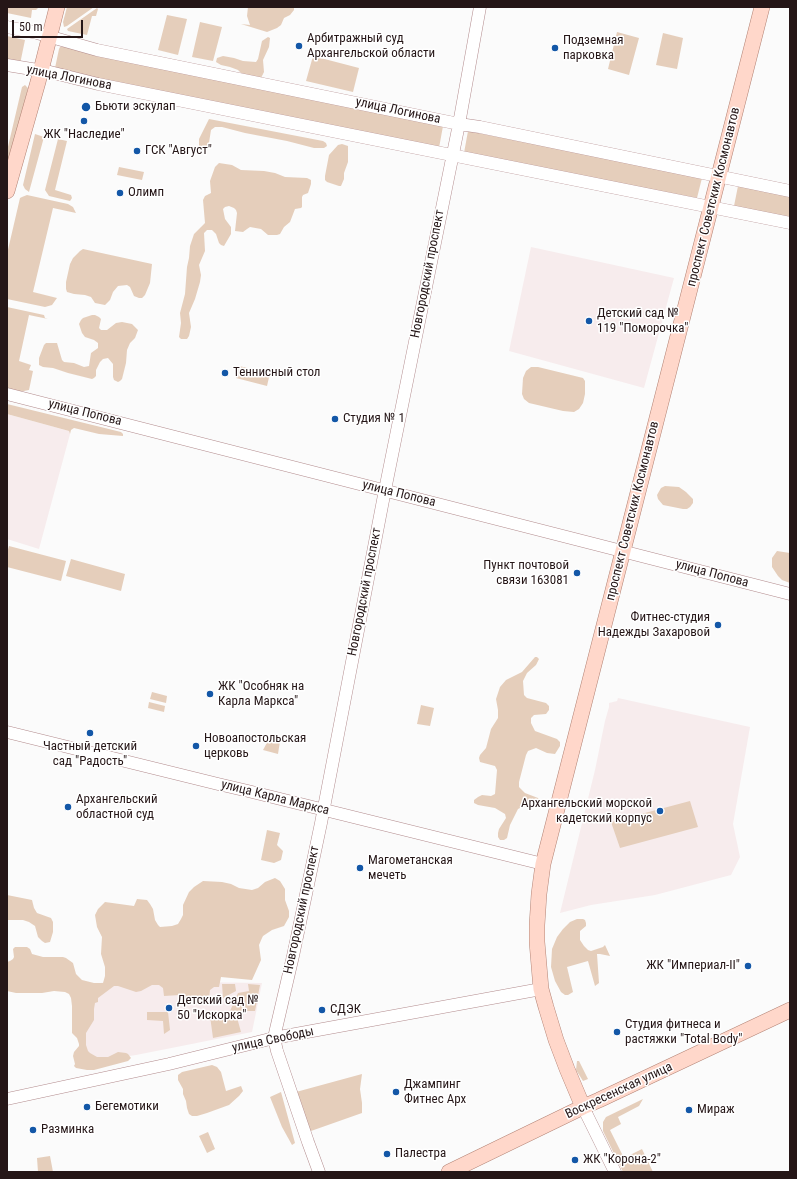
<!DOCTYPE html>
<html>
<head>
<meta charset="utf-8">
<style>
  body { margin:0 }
  #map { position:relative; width:797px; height:1179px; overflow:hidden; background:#fbfbfb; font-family:"Roboto Condensed",sans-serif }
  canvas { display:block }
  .frame { position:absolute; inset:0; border:8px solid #251617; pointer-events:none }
  .scale { position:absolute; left:12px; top:20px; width:71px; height:18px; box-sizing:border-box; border:2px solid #251617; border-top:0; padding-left:5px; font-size:12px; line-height:14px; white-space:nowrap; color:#251617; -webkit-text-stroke:3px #fff; paint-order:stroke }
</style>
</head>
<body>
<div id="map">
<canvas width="797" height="1179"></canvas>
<div class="frame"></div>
<div class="scale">50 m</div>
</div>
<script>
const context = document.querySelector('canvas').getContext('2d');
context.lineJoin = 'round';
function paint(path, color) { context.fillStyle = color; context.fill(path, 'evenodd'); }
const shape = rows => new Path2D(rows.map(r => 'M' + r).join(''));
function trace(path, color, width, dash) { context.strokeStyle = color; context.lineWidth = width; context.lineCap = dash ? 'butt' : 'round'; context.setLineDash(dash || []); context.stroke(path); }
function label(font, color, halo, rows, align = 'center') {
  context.font = font + ' "Roboto Condensed",sans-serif'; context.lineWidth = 3; context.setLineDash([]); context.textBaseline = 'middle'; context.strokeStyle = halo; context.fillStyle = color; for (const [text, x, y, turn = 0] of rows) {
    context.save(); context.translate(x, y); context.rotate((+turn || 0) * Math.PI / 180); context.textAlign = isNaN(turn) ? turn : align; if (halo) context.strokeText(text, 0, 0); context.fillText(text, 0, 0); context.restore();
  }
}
paint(shape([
  [531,247,674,278,644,388,509,351],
  [7,414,69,431,70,434,39,549,7,539],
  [618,698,750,727,733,824,740,857,731,875,655,895,591,905,560,913,595,770,605,721,609,707,609,703,617,701],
  [150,978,190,982,262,983,252,1032,136,1055,84,1063,80,985]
]), '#f7eced');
paint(shape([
  [7,7,39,7,36,10,32,10,31,18,7,13],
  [67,7,94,7,67,26,64,27,63,22],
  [248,7,294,7,294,10,290,15,284,18,281,25,277,28,267,32,241,24,250,25,247,16],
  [97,8,98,9,96,16,92,16,87,35,68,31,67,29],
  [167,15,187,19,178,55,158,50],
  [200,22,222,27,213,61,192,57],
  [617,32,639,38,629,75,608,69],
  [663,33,683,38,677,69,656,65],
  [7,36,25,40,20,64,7,62],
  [268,37,270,38,269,47,263,60,264,72,261,78,242,74,238,70,230,67,221,65,216,62,217,58,223,56,234,58,243,61,256,62,258,59,262,41],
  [65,46,443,126,439,148,58,72,55,68,59,49,60,47],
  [313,56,359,68,353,92,306,81],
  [25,85,28,88,7,176,7,151,22,87],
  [209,119,323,141,326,143,327,146,324,148,314,148,287,141,245,133,222,127,215,127,211,130,208,149,203,151,200,150,199,149,199,139],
  [468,131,702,178,697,198,464,153],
  [35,134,44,137,29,192,25,189,23,185],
  [58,139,67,141,55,190,71,195,72,198,70,201,49,196,45,190],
  [342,144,348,146,348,162,344,173,344,179,341,186,339,186,327,182,325,180,325,176,329,155,338,145],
  [219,163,232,165,241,170,264,171,275,173,285,177,307,178,311,180,311,184,308,193,303,195,302,197,302,207,301,208,295,209,290,222,284,227,280,234,277,235,268,235,261,229,250,227,247,229,243,232,235,231,237,213,236,210,234,208,229,206,225,207,223,209,225,219,231,227,231,234,224,246,221,245,219,243,216,234,212,230,207,230,204,233,205,251,199,265,201,275,200,282,195,299,189,313,191,327,189,336,187,339,181,339,179,337,181,323,180,313,185,294,187,267,189,258,190,246,194,234,205,223,203,200,205,196,211,193,210,181,215,167],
  [119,167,144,172,142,180,117,175],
  [738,186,790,197,790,218,734,206],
  [27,195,68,204,73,207,76,213,53,208,33,292,57,298,52,305,45,307,7,299,7,254,20,198,22,197],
  [83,249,152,264,150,283,145,295,142,298,139,298,134,296,130,287,127,285,118,286,113,292,110,300,105,305,95,303,91,297,85,295,74,294,67,292,66,289,66,282,70,264,73,258,80,251],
  [7,307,44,315,45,318,48,319,29,315,19,361,31,365,29,370,33,371,29,390,24,391,18,392,7,390],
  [92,315,95,315,99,317,101,319,99,328,101,330,107,330,116,323,122,322,132,324,138,330,135,338,130,343,127,350,126,363,122,379,120,381,118,382,114,380,113,377,113,364,108,358,103,359,100,362,96,370,96,376,94,378,92,379,68,373,53,368,43,367,39,365,39,358,44,345,46,343,57,343,62,360,64,362,74,363,84,367,89,366,91,353,98,348,98,343,94,340,85,337,82,333,79,324,81,320,83,318],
  [239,366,270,373,267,386,236,378],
  [531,367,538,367,579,377,583,378,585,381,585,394,583,403,579,409,574,412,563,411,529,403,524,399,522,394,523,378,526,371],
  [7,404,121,432,123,434,123,436,99,434,74,428,71,430,70,434,69,431,7,414],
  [665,486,679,487,686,492,693,499,693,503,690,507,687,509,683,509,663,505,658,499,657,495,661,488],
  [9,546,66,561,61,581,7,567,7,553],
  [777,551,790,553,790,583,782,580,778,576,772,567,772,558],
  [71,559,125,574,121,591,66,576],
  [535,657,537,657,539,659,536,665,527,673,523,681,524,695,527,698,546,703,549,706,549,710,546,714,534,715,531,718,531,723,535,731,557,739,560,742,560,746,555,754,547,753,536,748,528,751,526,755,519,782,519,787,525,793,538,798,541,802,537,804,522,807,518,809,510,825,507,838,504,840,500,840,498,837,498,833,499,829,506,818,505,814,495,808,478,805,474,803,474,800,478,797,482,795,491,796,495,794,497,770,495,766,480,762,479,758,480,755,486,748,491,729,498,718,498,710,496,699,500,687,506,680,522,672],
  [152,692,167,696,166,703,150,699],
  [149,702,165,706,164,712,148,708],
  [421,705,434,708,430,726,417,724],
  [269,739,280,741,278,754,263,750],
  [690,801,698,827,620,848,611,822],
  [267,830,280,833,277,845,283,851,281,860,274,863,261,860],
  [275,878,280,881,285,889,285,900,289,911,289,917,284,926,272,930,263,936,262,938,259,945,261,960,252,980,221,977,219,987,214,987,210,990,209,998,188,999,180,995,164,996,163,988,159,985,152,985,141,991,136,992,118,986,114,986,98,998,98,1002,95,1003,94,1009,94,1020,86,1033,86,1045,88,1051,90,1053,97,1057,108,1057,118,1052,126,1053,128,1054,131,1058,128,1061,94,1070,87,1070,76,1068,74,1066,75,1064,73,1056,74,1052,79,1046,79,1044,77,1038,72,1033,72,1006,71,998,69,994,65,992,54,991,42,993,16,993,7,991,7,962,10,961,13,959,14,957,13,949,15,947,27,947,30,949,32,954,43,957,63,957,66,958,73,963,76,974,82,980,94,983,103,983,105,976,105,967,101,954,102,937,97,927,95,915,98,909,105,902,134,906,137,899,147,900,150,904,153,909,155,920,158,925,160,927,172,926,178,924,181,919,183,915,183,905,189,892,194,887,203,881,222,882,231,884,239,888,252,890,258,888,265,882],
  [7,895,32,900,34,908,37,913,51,918,53,922,53,932,50,942,45,943,42,941,38,937,35,926,29,922,23,920,7,920],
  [577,919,583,919,585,920,586,923,586,926,580,931,580,940,584,946,588,950,591,951,603,947,605,945,610,956,600,954,597,954,599,983,595,986,588,961,567,967,573,992,568,995,565,995,561,992,555,981,551,967,552,949,557,937,563,929,570,922],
  [222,984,235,984,236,991,223,998],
  [248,984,260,985,255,1011,230,1011,238,993,249,991],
  [147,1012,168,1012,170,1030,164,1034,163,1021,147,1020],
  [236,1014,241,1032,213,1038,210,1016],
  [577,1061,579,1061,588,1079,583,1081,576,1070],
  [212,1065,217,1067,221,1072,226,1091,241,1086,243,1091,239,1096,229,1105,207,1113,197,1116,192,1116,189,1114,187,1108,186,1101,183,1094,183,1089,178,1080,178,1075,182,1072],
  [362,1074,360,1089,362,1103,362,1113,311,1131,308,1128,302,1112,301,1103,296,1092],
  [281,1092,295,1143,292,1145,282,1127,270,1097],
  [643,1099,639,1106,618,1117,621,1124,610,1130,624,1158,642,1149,653,1172,623,1172,603,1131,603,1122,606,1117],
  [208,1132,215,1149,207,1153,199,1136],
  [50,1156,53,1172,38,1172,37,1158]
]), '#e5cebb');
const minor = shape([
  [7,27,37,33,97,50,459,124,480,127,790,191],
  [7,65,50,72,98,84,790,223],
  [7,394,790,594],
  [7,732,218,784,248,791,543,864],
  [7,1099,169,1064,274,1038,541,989],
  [583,1107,615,1172],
  [319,1172,308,1142,277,1051,274,1038,276,1029,293,956,321,823,385,490,459,124,480,7]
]);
const major = shape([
  [7,191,38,82,57,7],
  [583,1107,567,1069,556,1040,546,1007,541,989,537,942,537,925,539,894,543,864,762,7],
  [449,1172,583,1107,599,1100,790,1010]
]);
trace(minor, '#b38c8e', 13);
trace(major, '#b38375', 16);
trace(minor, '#fff', 12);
trace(major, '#ffd7ca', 15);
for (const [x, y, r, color] of [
  [299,46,4,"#1357a7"],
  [555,48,4,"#1357a7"],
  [86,107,5,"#1357a7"],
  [84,121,4,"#1357a7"],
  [137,151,4,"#1357a7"],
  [120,193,4,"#1357a7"],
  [589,321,4,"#1357a7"],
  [225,373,4,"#1357a7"],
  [335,419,4,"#1357a7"],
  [577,573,4,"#1357a7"],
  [718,625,4,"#1357a7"],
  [210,694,4,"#1357a7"],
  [90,733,4,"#1357a7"],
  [196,746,4,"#1357a7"],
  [68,807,4,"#1357a7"],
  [660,811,4,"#1357a7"],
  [360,868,4,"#1357a7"],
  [748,966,4,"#1357a7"],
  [169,1008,4,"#1357a7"],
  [322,1010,4,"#1357a7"],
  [617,1032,4,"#1357a7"],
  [396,1092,4,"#1357a7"],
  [87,1107,4,"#1357a7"],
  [689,1110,4,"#1357a7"],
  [33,1130,4,"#1357a7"],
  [387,1154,4,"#1357a7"],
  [575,1160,4,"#1357a7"]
]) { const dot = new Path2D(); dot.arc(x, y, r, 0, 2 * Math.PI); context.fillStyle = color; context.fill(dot); trace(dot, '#fff', 1.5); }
label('13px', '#251617', '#fff', [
  ["Арбитражный суд",307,39],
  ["Архангельской области",307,54],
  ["Подземная",563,41],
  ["парковка",563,56],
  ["Бьюти эскулап",95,107],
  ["ЖК \"Наследие\"",84,135,"center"],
  ["ГСК \"Август\"",145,151],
  ["Олимп",128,193],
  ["Детский сад №",597,314],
  ["119 \"Поморочка\"",597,329],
  ["Теннисный стол",233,373],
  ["Студия № 1",343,419],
  ["Пункт почтовой",569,566,"right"],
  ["связи 163081",569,581,"right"],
  ["Фитнес-студия",710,618,"right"],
  ["Надежды Захаровой",710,633,"right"],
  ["ЖК \"Особняк на",218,687],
  ["Карла Маркса\"",218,702],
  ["Новоапостольская",204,739],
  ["церковь",204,754],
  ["Частный детский",90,747,"center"],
  ["сад \"Радость\"",90,762,"center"],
  ["Архангельский",76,800],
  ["областной суд",76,815],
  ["Архангельский морской",652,804,"right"],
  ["кадетский корпус",652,819,"right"],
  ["Магометанская",368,861],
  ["мечеть",368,876],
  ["ЖК \"Империал-II\"",740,966,"right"],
  ["Детский сад №",177,1001],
  ["50 \"Искорка\"",177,1016],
  ["СДЭК",330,1010],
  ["Студия фитнеса и",625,1025],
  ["растяжки \"Total Body\"",625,1040],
  ["Джампинг",404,1085],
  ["Фитнес Арх",404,1100],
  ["Бегемотики",95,1107],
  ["Мираж",697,1110],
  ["Разминка",41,1130],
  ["Палестра",395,1154],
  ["ЖК \"Корона-2\"",583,1160]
], 'left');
label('13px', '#251617', '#fff', [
  ["улица Логинова",69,78,11],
  ["улица Логинова",398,111,12],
  ["проспект Советских Космонавтов",714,197,-76],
  ["Новгородский проспект",428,274,-79],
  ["улица Попова",85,413,14],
  ["улица Попова",399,494,14],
  ["проспект Советских Космонавтов",633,511,-76],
  ["улица Попова",712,574,15],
  ["Новгородский проспект",365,592,-79],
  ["улица Карла Маркса",275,798,14],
  ["Новгородский проспект",302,910,-78],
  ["улица Свободы",273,1040,-12],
  ["Воскресенская улица",619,1091,-25]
]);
</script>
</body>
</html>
